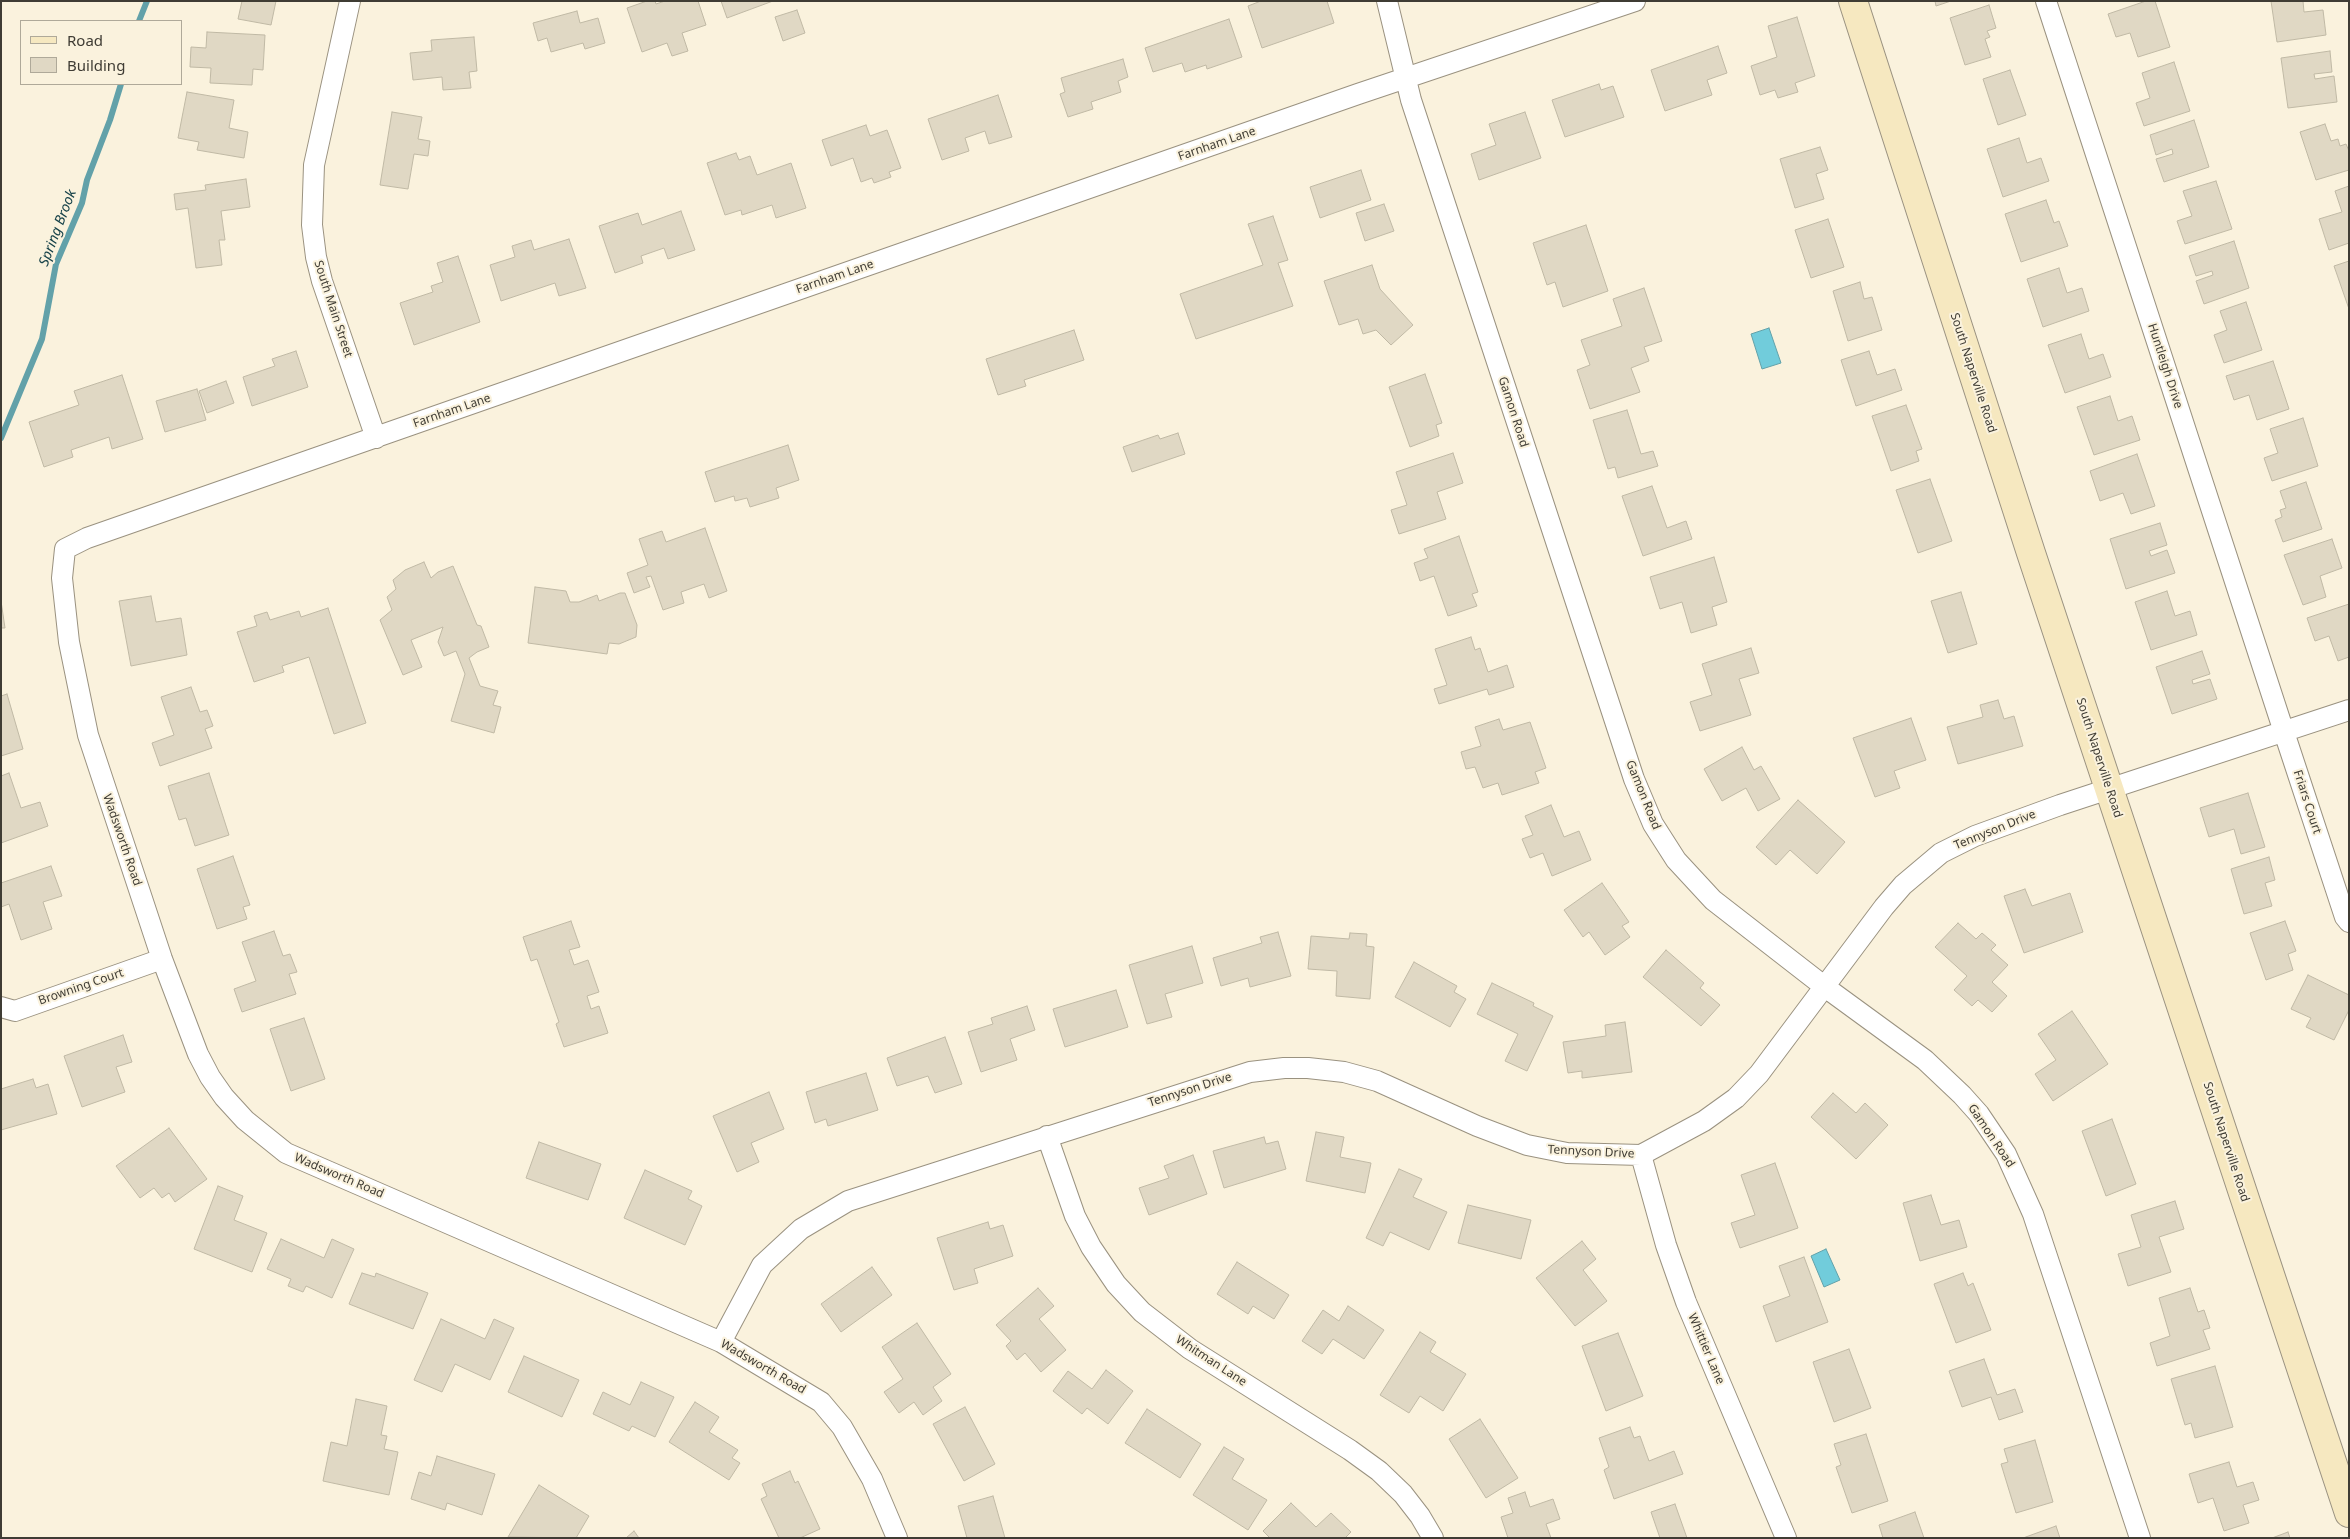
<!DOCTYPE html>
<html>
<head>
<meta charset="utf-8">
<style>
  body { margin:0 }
  #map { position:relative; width:2350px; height:1539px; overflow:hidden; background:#faf2dd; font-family:"Noto Sans",sans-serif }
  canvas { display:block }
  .frame { position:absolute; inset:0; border:2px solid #3f3c34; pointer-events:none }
  .legend { position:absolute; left:20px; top:20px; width:162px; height:65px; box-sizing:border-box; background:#faf2dd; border:1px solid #afa999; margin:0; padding:6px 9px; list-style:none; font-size:15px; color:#3f3c34 }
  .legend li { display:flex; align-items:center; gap:10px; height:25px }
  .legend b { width:25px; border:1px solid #afa999 }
</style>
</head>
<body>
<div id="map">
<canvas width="2350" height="1539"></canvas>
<div class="frame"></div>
<ul class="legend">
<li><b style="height:6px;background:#f6e8c0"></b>Road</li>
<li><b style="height:14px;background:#e0d8c4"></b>Building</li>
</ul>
</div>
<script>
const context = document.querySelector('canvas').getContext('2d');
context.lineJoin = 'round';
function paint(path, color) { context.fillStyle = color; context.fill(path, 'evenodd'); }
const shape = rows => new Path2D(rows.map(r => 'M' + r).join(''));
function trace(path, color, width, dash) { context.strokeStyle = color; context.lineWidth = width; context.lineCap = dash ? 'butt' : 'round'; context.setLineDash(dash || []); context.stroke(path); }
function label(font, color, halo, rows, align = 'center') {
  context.font = font + ' "Noto Sans",sans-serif'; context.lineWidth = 4; context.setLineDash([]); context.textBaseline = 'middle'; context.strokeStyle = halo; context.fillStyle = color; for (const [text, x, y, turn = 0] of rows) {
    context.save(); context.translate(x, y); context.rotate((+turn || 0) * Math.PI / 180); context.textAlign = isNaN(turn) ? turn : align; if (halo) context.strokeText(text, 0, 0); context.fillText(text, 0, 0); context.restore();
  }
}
const water = shape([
  [1769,328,1781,363,1762,369,1751,334,1769,328],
  [1826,1249,1840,1280,1824,1287,1811,1256,1826,1249]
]);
paint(water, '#71ccdb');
trace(water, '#62a1a9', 1);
trace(shape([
  [139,21,147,1],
  [1,438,42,339,56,264,82,203,87,180,110,120,121,84]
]), '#62a1a9', 6);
const building = shape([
  [242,1,276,1,271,25,238,19,242,1],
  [647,1,655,1,656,4,665,1,698,1,706,25,682,33,688,51,672,56,667,43,642,52,627,8,647,1],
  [721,1,773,1,727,18,721,1],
  [1261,1,1327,1,1334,23,1262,48,1248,6,1261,1],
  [1935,1,1951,1,1936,6,1935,1],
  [2146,1,2155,1,2170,47,2138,57,2130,33,2116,37,2108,14,2146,1],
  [2271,1,2303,1,2304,12,2323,10,2326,35,2277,42,2271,1],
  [1989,5,1996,28,1987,31,1990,37,1985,39,1991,57,1965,65,1950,18,1989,5],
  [797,10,805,33,783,41,775,17,797,10],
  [577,11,580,23,598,18,605,43,585,49,583,43,551,52,547,38,538,41,533,23,577,11],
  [1797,17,1815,76,1795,83,1798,92,1778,98,1775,90,1760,95,1751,66,1777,57,1768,26,1797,17],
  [1229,19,1242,57,1207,69,1206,65,1185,72,1182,63,1153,72,1145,48,1229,19],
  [207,32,265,35,263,70,253,69,252,85,210,83,211,68,190,67,191,47,206,48,207,32],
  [474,37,477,71,469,72,471,88,443,90,442,77,413,80,410,53,432,51,431,40,474,37],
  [1718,46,1727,73,1707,80,1712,95,1665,111,1651,70,1718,46],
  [2330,51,2332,72,2314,74,2315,79,2334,76,2337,102,2288,108,2281,58,2330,51],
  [1123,59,1128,77,1118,81,1121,92,1091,102,1093,109,1068,117,1060,94,1065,92,1061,78,1123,59],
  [2174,62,2190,111,2144,126,2136,103,2150,98,2142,73,2174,62],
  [2010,70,2026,115,1998,125,1983,79,2010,70],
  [1599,84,1601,90,1613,86,1624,117,1565,137,1552,100,1599,84],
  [187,92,234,100,229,128,248,132,244,158,197,150,199,142,178,138,187,92],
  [998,95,1012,137,989,144,985,131,965,138,969,151,942,160,928,119,998,95],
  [392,112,422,117,418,139,430,141,428,156,414,154,408,189,380,185,392,112],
  [1525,112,1541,158,1479,180,1471,154,1496,145,1489,124,1525,112],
  [2194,120,2209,167,2164,182,2156,159,2173,154,2172,149,2156,155,2150,135,2194,120],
  [2325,124,2331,141,2338,139,2340,146,2346,144,2349,151,2349,170,2316,180,2300,132,2325,124],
  [866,125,870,136,887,130,901,168,889,172,891,177,874,183,872,178,861,182,853,158,831,166,822,140,866,125],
  [2019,138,2027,163,2041,158,2049,181,2003,197,1987,149,2019,138],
  [1820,147,1828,170,1816,174,1824,199,1795,208,1780,159,1820,147],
  [736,153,739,160,750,156,757,175,791,163,806,208,776,218,772,205,742,215,741,210,725,215,707,163,736,153],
  [1361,170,1371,200,1320,218,1310,187,1361,170],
  [246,179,250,207,221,211,225,240,219,240,222,265,196,268,188,208,176,210,174,194,206,190,205,185,246,179],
  [2216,181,2232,229,2185,244,2177,221,2192,216,2183,191,2216,181],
  [2349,186,2349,243,2329,250,2319,219,2342,212,2335,191,2349,186],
  [2046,200,2054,223,2059,221,2068,246,2021,262,2005,214,2046,200],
  [1384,204,1394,231,1365,241,1356,213,1384,204],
  [681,211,695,250,668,259,664,248,641,256,643,263,615,273,599,226,638,213,642,225,681,211],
  [1273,216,1288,260,1278,263,1293,306,1196,339,1180,294,1263,265,1248,224,1273,216],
  [1828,219,1844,267,1811,278,1795,230,1828,219],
  [1586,225,1608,291,1563,307,1555,282,1547,285,1533,243,1586,225],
  [569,239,586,288,559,296,555,283,501,301,490,265,515,257,512,246,531,240,534,250,569,239],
  [2234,241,2249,288,2204,304,2196,281,2213,275,2212,271,2196,276,2189,256,2234,241],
  [458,256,480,322,414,345,400,303,433,292,431,286,443,282,437,263,458,256],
  [2349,261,2349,309,2334,266,2349,261],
  [1372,265,1380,289,1413,325,1391,345,1376,330,1363,334,1358,319,1339,325,1324,281,1372,265],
  [2059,268,2067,293,2082,288,2089,311,2043,327,2027,279,2059,268],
  [1860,282,1864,299,1872,297,1882,330,1848,341,1833,291,1860,282],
  [1644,288,1662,341,1644,347,1649,361,1631,368,1640,392,1590,409,1577,370,1590,365,1581,340,1622,326,1613,299,1644,288],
  [2246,302,2262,350,2224,363,2214,335,2227,330,2220,311,2246,302],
  [1074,330,1084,360,1024,380,1026,386,998,395,986,359,1074,330],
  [2081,334,2089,359,2103,354,2111,377,2065,393,2048,345,2081,334],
  [296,351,308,387,252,406,243,377,275,366,272,359,296,351],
  [1869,351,1877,375,1895,369,1902,390,1856,406,1841,360,1869,351],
  [2273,361,2289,409,2257,420,2249,395,2234,400,2226,376,2273,361],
  [1425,374,1442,423,1436,425,1439,436,1410,447,1389,387,1425,374],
  [122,375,143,439,112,449,109,437,71,450,73,457,44,467,29,422,79,405,74,391,122,375],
  [226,381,234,403,207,413,199,391,226,381],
  [197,389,206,420,165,432,156,401,197,389],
  [2110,396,2118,421,2132,416,2140,440,2094,455,2077,407,2110,396],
  [1906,405,1922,449,1916,451,1919,461,1891,471,1872,416,1906,405],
  [1627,410,1641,454,1653,451,1658,466,1618,478,1615,467,1608,469,1593,420,1627,410],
  [2303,418,2318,466,2272,481,2264,458,2278,453,2270,429,2303,418],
  [1178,433,1185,454,1132,472,1123,447,1158,435,1160,439,1178,433],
  [788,445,799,480,776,488,779,498,750,507,747,498,735,501,734,496,715,502,705,472,788,445],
  [1453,453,1463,483,1437,492,1446,519,1399,534,1391,510,1407,505,1396,472,1453,453],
  [2137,454,2155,506,2131,514,2123,493,2100,501,2090,471,2137,454],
  [1930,479,1952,541,1918,553,1896,490,1930,479],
  [2306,482,2322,529,2283,542,2275,520,2282,517,2280,510,2286,508,2280,491,2306,482],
  [1652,486,1667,528,1686,521,1692,539,1643,556,1622,496,1652,486],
  [2160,523,2167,545,2149,551,2151,556,2167,550,2175,573,2126,589,2110,539,2160,523],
  [705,528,727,591,709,598,704,584,681,592,684,603,663,610,651,576,646,577,650,587,634,593,627,573,648,565,639,539,662,531,666,542,705,528],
  [1459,536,1478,592,1472,594,1477,606,1448,616,1434,576,1420,581,1414,563,1428,558,1424,549,1459,536],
  [2332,539,2342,568,2320,576,2326,597,2303,605,2284,555,2332,539],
  [1714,557,1727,602,1712,607,1717,625,1691,633,1682,602,1660,609,1650,577,1714,557],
  [424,562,431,578,438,572,453,566,477,625,481,626,489,647,477,652,469,658,480,686,498,691,493,705,501,707,494,733,451,721,465,674,456,651,444,656,438,642,443,627,411,640,422,667,403,675,380,620,392,610,387,597,396,589,393,580,405,570,424,562],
  [535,587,566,591,570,602,579,602,597,595,599,601,620,593,625,593,637,625,636,637,619,644,609,643,607,654,528,643,535,587],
  [2167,591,2175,616,2190,611,2197,635,2151,650,2135,602,2167,591],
  [1961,592,1977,644,1948,653,1931,601,1961,592],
  [151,596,156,622,181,618,187,655,131,666,119,601,151,596],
  [1,601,5,628,1,628,1,601],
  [2349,604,2349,657,2338,661,2329,636,2315,641,2307,618,2349,604],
  [328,608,366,723,334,734,309,657,282,666,284,672,254,682,237,632,257,626,254,616,267,612,270,620,299,611,301,617,328,608],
  [1471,637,1475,650,1480,648,1488,672,1507,665,1514,687,1489,695,1487,689,1439,704,1434,689,1447,685,1435,649,1471,637],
  [1751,648,1759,673,1739,679,1751,715,1700,731,1690,702,1712,695,1702,664,1751,648],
  [2202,651,2210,674,2192,680,2193,684,2210,679,2217,699,2172,714,2156,667,2202,651],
  [191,687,200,712,207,710,213,726,205,729,212,748,160,766,152,743,174,735,161,697,191,687],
  [7,694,23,749,1,756,1,696,7,694],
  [1998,700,2004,719,2014,716,2023,746,1958,764,1947,727,1983,717,1980,705,1998,700],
  [1911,718,1926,760,1894,771,1900,788,1875,797,1853,738,1911,718],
  [1499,719,1503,730,1530,722,1546,768,1535,772,1539,783,1502,795,1498,783,1483,788,1475,767,1466,769,1461,752,1481,746,1475,727,1499,719],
  [1742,747,1754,770,1761,766,1780,799,1758,811,1746,788,1722,801,1704,769,1742,747],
  [9,773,21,808,40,802,48,826,1,843,1,776,9,773],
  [209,773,229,835,195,846,186,818,179,820,168,786,209,773],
  [2248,793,2265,847,2241,854,2234,829,2209,837,2200,808,2248,793],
  [1798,800,1845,842,1817,874,1790,850,1776,865,1756,847,1798,800],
  [1551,805,1564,837,1579,831,1591,860,1552,876,1543,853,1530,858,1522,839,1533,835,1525,816,1551,805],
  [233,856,250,905,243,907,247,919,217,929,197,869,233,856],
  [2269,857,2275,880,2265,883,2272,906,2244,914,2231,869,2269,857],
  [51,866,62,896,43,902,52,929,21,940,9,904,1,907,1,883,51,866],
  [1602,883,1629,922,1622,926,1630,937,1605,955,1589,932,1583,937,1564,910,1602,883],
  [2025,889,2032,906,2070,893,2083,932,2024,953,2004,896,2025,889],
  [571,921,580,947,569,950,574,965,588,960,599,992,587,996,591,1009,599,1006,608,1033,564,1047,556,1024,559,1022,537,959,531,961,523,937,571,921],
  [2285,921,2296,951,2288,954,2293,970,2266,980,2250,933,2285,921],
  [1958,923,1976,939,1982,933,1996,945,1991,950,2008,965,1992,982,2007,996,1992,1012,1978,1000,1972,1006,1954,990,1967,976,1935,947,1958,923],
  [274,931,283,956,290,954,297,972,289,974,296,994,242,1012,234,989,256,981,242,942,274,931],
  [1278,932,1291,976,1250,987,1248,978,1221,986,1213,958,1262,943,1260,937,1278,932],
  [1350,933,1367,934,1366,946,1374,947,1370,999,1336,996,1337,971,1308,969,1311,936,1349,939,1350,933],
  [1192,946,1203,983,1165,994,1172,1017,1147,1024,1129,965,1192,946],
  [1666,950,1704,983,1700,988,1720,1005,1701,1026,1643,977,1666,950],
  [1414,962,1457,986,1454,992,1466,999,1450,1027,1395,997,1414,962],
  [2308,975,2349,995,2349,1010,2334,1040,2306,1027,2311,1018,2291,1009,2308,975],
  [1492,983,1534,1003,1533,1006,1553,1016,1527,1071,1505,1061,1518,1034,1477,1014,1492,983],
  [1116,990,1128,1027,1065,1047,1053,1009,1116,990],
  [1027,1006,1035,1030,1010,1039,1017,1060,981,1072,968,1032,993,1024,991,1018,1027,1006],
  [2072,1011,2108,1064,2053,1101,2035,1074,2056,1060,2038,1034,2072,1011],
  [304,1018,325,1079,291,1091,270,1029,304,1018],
  [1625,1022,1632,1072,1582,1078,1582,1071,1568,1073,1563,1042,1606,1036,1605,1025,1625,1022],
  [123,1035,132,1062,116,1067,125,1092,82,1107,64,1056,123,1035],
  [945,1037,962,1084,935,1093,928,1076,897,1086,887,1058,945,1037],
  [866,1073,878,1110,828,1126,826,1119,815,1123,806,1092,866,1073],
  [33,1079,36,1088,48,1084,57,1114,1,1130,1,1089,33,1079],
  [769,1092,784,1129,751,1143,759,1162,737,1172,713,1116,769,1092],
  [1833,1093,1856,1113,1865,1103,1888,1125,1856,1159,1811,1117,1833,1093],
  [2112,1119,2136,1184,2106,1196,2082,1131,2112,1119],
  [169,1128,207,1179,175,1202,169,1193,162,1198,154,1188,140,1198,116,1166,169,1128],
  [1316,1132,1344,1137,1340,1157,1371,1163,1365,1193,1306,1181,1316,1132],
  [1264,1137,1266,1144,1278,1141,1286,1169,1224,1188,1213,1151,1264,1137],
  [539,1142,601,1164,588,1200,526,1178,539,1142],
  [1193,1155,1207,1194,1149,1215,1139,1188,1169,1178,1164,1166,1193,1155],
  [1775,1163,1798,1228,1740,1248,1731,1223,1755,1215,1741,1175,1775,1163],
  [1399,1169,1422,1179,1413,1197,1447,1212,1429,1250,1390,1232,1383,1246,1366,1238,1399,1169],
  [645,1170,692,1191,688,1199,702,1206,685,1245,624,1218,645,1170],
  [218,1186,243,1196,234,1220,267,1233,252,1272,194,1249,218,1186],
  [1931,1195,1941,1225,1959,1220,1967,1247,1920,1261,1903,1203,1931,1195],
  [2175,1201,2184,1229,2159,1237,2171,1272,2128,1286,2118,1254,2141,1247,2131,1215,2175,1201],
  [1468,1205,1531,1220,1521,1259,1458,1243,1468,1205],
  [988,1222,990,1229,1003,1225,1013,1256,974,1269,978,1283,954,1290,937,1238,988,1222],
  [281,1239,324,1258,332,1239,354,1249,332,1298,306,1286,303,1292,288,1286,291,1279,267,1269,281,1239],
  [1582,1241,1596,1259,1583,1270,1607,1301,1575,1326,1536,1278,1582,1241],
  [1804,1257,1828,1322,1776,1342,1763,1306,1790,1296,1779,1266,1804,1257],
  [1237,1262,1289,1295,1274,1319,1253,1306,1248,1314,1217,1294,1237,1262],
  [872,1267,892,1295,841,1332,821,1304,872,1267],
  [362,1273,375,1277,376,1273,428,1293,413,1329,349,1304,362,1273],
  [1963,1273,1968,1286,1973,1283,1991,1330,1956,1343,1934,1284,1963,1273],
  [1038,1288,1054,1306,1039,1319,1066,1350,1041,1372,1025,1353,1017,1360,1006,1346,1011,1341,996,1325,1038,1288],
  [2190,1288,2198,1312,2204,1310,2210,1328,2203,1330,2210,1349,2157,1366,2150,1343,2170,1336,2159,1298,2190,1288],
  [1348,1306,1384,1330,1364,1359,1333,1339,1322,1354,1302,1341,1323,1310,1339,1321,1348,1306],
  [441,1319,485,1339,494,1319,514,1328,490,1380,455,1364,442,1392,414,1380,441,1319],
  [917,1323,951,1374,933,1387,942,1401,923,1415,914,1402,899,1413,884,1392,903,1379,882,1347,917,1323],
  [1420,1332,1436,1342,1430,1352,1466,1374,1443,1411,1420,1396,1409,1413,1380,1395,1420,1332],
  [1618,1333,1643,1396,1606,1411,1582,1346,1618,1333],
  [1849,1349,1871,1408,1834,1422,1813,1362,1849,1349],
  [524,1356,579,1380,562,1417,508,1392,524,1356],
  [1984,1359,1997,1395,2015,1389,2023,1412,1999,1420,1991,1397,1962,1407,1949,1371,1984,1359],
  [2215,1366,2233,1427,2195,1438,2191,1423,2185,1425,2171,1379,2215,1366],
  [1106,1370,1133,1391,1108,1424,1087,1408,1082,1414,1053,1391,1068,1371,1092,1389,1106,1370],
  [641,1382,674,1397,655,1437,632,1426,629,1431,593,1414,603,1392,630,1405,641,1382],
  [356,1399,387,1406,381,1435,387,1436,384,1449,398,1452,389,1495,323,1481,331,1442,347,1446,356,1399],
  [695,1402,719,1417,709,1432,738,1450,732,1458,740,1463,729,1480,669,1442,695,1402],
  [965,1407,995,1464,964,1481,933,1424,965,1407],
  [1147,1409,1201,1444,1180,1478,1125,1443,1147,1409],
  [1480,1419,1518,1478,1486,1498,1449,1439,1480,1419],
  [1630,1427,1634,1438,1640,1436,1649,1461,1674,1451,1683,1474,1614,1499,1604,1470,1609,1467,1599,1438,1630,1427],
  [1866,1434,1888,1501,1852,1513,1836,1467,1841,1465,1834,1444,1866,1434],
  [2035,1440,2053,1502,2016,1513,2001,1464,2008,1462,2004,1449,2035,1440],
  [1224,1447,1244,1459,1232,1479,1267,1500,1248,1530,1193,1495,1224,1447],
  [437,1456,495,1474,482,1515,447,1503,445,1510,411,1499,419,1472,431,1476,437,1456],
  [2229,1462,2237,1487,2253,1482,2259,1500,2243,1505,2249,1523,2224,1531,2213,1498,2198,1503,2189,1474,2229,1462],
  [790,1471,795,1483,798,1481,820,1529,800,1538,779,1538,761,1499,767,1496,762,1484,790,1471],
  [539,1485,589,1516,576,1538,508,1537,539,1485],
  [1525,1492,1530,1507,1553,1499,1560,1519,1546,1524,1551,1538,1508,1538,1501,1517,1513,1513,1508,1498,1525,1492],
  [993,1496,1005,1538,967,1538,958,1506,993,1496],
  [1291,1503,1316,1527,1331,1513,1351,1532,1345,1538,1270,1538,1263,1531,1291,1503],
  [1675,1504,1687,1538,1660,1538,1651,1512,1675,1504],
  [1915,1512,1924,1538,1883,1538,1879,1525,1915,1512],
  [2056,1526,2060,1538,2023,1538,2056,1526],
  [634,1531,639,1538,626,1538,634,1531],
  [2288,1532,2290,1538,2272,1538,2288,1532]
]);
paint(building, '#e0d8c4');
trace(building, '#c0b9a5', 1);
const street = shape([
  [350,1,314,165,312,225,316,257,322,281,376,438],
  [1387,1,1411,100,1634,779,1653,824,1676,860,1713,900,1825,987,1925,1060,1962,1095,1979,1114,2006,1154,2033,1214,2140,1538],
  [2046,1,2284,732,2345,917,2349,922],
  [1,1007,15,1011,162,959],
  [1047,1136,1075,1216,1091,1247,1116,1284,1142,1312,1190,1349,1350,1450,1379,1471,1403,1494,1420,1516,1433,1538],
  [1641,1155,1666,1245,1686,1302,1786,1538],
  [721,1342,762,1265,801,1229,848,1201,1250,1072,1284,1068,1308,1068,1344,1072,1377,1081,1477,1126,1527,1145,1567,1153,1641,1155,1704,1121,1736,1098,1759,1074,1884,907,1903,885,1941,853,1975,836,2060,805,2349,710],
  [897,1538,872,1479,842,1427,821,1402,721,1342,286,1153,245,1120,224,1097,210,1077,198,1054,162,959,88,735,69,642,62,578,65,549,87,538,1358,94,1635,1]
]);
const secondary = shape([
  [1853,1,2031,553,2349,1513]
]);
trace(street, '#9a9280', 22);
trace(secondary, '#9a9280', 30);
trace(street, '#fff', 20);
trace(secondary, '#f6e8c0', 28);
label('12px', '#3f3c34', '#faf2dd', [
  ["Farnham Lane",1217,144,-19],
  ["Farnham Lane",835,277,-19],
  ["South Main Street",333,309,72],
  ["Huntleigh Drive",2165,366,72],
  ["South Naperville Road",1973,373,72],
  ["Farnham Lane",452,411,-19],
  ["Gamon Road",1513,412,72],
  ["South Naperville Road",2099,758,72],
  ["Gamon Road",1643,795,68],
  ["Friars Court",2307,802,72],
  ["Tennyson Drive",1995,830,-22],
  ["Wadsworth Road",122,840,71],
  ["Browning Court",81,987,-19],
  ["Tennyson Drive",1190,1090,-18],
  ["Gamon Road",1991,1136,56],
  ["South Naperville Road",2226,1142,72],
  ["Tennyson Drive",1591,1152,3],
  ["Wadsworth Road",339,1176,23],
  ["Whittier Lane",1706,1349,67],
  ["Whitman Lane",1211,1361,33],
  ["Wadsworth Road",763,1367,30]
]);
label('italic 14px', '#174249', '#faf2dd', [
  ["Spring Brook",58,228,-69]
]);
</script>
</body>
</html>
